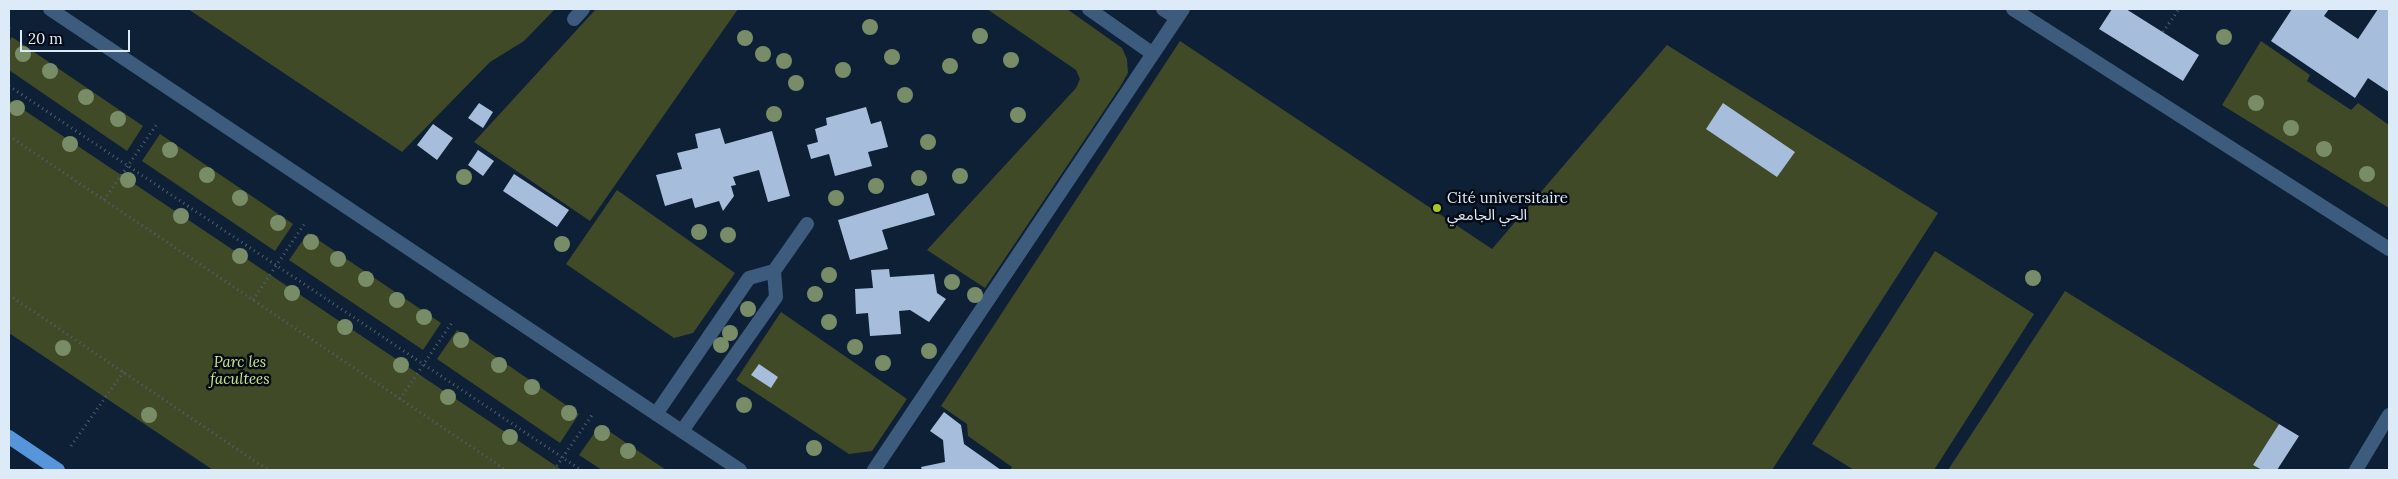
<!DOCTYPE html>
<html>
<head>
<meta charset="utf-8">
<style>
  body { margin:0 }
  #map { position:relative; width:2398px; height:479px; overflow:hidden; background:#0d2036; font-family:Lora,serif }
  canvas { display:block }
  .frame { position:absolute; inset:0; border:10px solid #ddeaf8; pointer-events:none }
  .scale { position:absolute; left:20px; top:30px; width:110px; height:22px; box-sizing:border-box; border:2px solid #ddeaf8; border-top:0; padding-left:6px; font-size:15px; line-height:18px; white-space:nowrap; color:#ddeaf8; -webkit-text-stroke:4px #040a13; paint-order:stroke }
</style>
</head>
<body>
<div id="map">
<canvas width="2398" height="479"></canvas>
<div class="frame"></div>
<div class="scale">20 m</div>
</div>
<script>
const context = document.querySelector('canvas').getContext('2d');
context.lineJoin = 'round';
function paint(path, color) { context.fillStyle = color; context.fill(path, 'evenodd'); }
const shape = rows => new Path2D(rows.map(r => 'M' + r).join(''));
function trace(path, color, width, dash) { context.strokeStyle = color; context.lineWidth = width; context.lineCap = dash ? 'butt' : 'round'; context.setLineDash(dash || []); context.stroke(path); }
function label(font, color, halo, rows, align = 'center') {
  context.font = font + ' Lora,"Noto Sans Arabic",serif'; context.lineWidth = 5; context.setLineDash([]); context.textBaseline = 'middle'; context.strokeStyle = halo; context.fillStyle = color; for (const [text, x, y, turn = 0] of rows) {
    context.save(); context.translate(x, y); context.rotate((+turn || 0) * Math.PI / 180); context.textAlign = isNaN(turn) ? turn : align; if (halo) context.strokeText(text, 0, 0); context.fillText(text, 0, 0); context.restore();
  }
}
paint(shape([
  [188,9,555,9,524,41,490,62,402,152],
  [596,9,738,9,590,221,474,142],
  [987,9,1067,9,1122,48,1127,59,1128,73,1120,87,985,288,927,250,1076,88,1080,79,1076,70],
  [12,37,143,126,127,151,9,70,9,41],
  [1180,41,1492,249,1667,45,1938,213,1772,470,1010,470,1012,467,968,436,967,424,941,406],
  [2261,41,2310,75,2307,81,2351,110,2358,103,2389,125,2389,208,2222,105],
  [9,100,562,470,213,470,9,333],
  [160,134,293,224,275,251,142,161],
  [617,190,735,273,693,333,674,338,566,264],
  [308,233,441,323,423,350,289,260],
  [1935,251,2034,314,1934,470,1854,470,1812,444],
  [2065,291,2279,424,2253,465,2262,470,1948,470],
  [781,312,907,399,872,451,849,454,736,380],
  [457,330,579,414,560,443,437,359],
  [600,425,666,470,602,470,579,455]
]), '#414a27');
paint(shape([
  [2112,9,2126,9,2199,55,2183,81,2099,29],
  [2292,9,2329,9,2324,16,2358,39,2378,9,2389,9,2389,92,2368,78,2355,98,2271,41],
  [479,103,493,112,483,128,468,118],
  [1723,103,1795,152,1777,177,1706,129],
  [866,107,871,124,881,121,888,147,868,152,872,166,835,176,829,154,811,159,807,145,818,142,815,129,827,125,826,118],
  [433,124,453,138,437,160,417,145],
  [720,128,725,144,772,131,790,196,768,202,759,170,733,177,736,185,731,186,734,196,723,211,719,201,695,208,692,198,665,206,656,175,682,169,677,153,698,148,695,134],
  [478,150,494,161,483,176,468,165],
  [514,174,569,210,557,227,503,191],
  [928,193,935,215,882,230,888,249,850,260,838,220],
  [889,269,890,277,934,274,937,293,946,299,929,322,910,310,899,311,901,334,870,336,868,313,856,314,855,289,873,288,871,270],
  [759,364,778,377,771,388,751,375],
  [944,412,961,425,964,444,1001,470,922,470,921,467,945,462,943,440,930,431],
  [2279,424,2299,436,2277,470,2262,470,2253,465]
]), '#a6bedb');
trace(shape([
  [9,28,10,26],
  [2163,32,2179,9],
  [9,86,581,470],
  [9,136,506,470],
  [104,200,157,124],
  [9,295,268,470],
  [253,300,305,223],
  [400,399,453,321],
  [71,446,124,371],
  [554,470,592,415]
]), '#4f6073', 3, [1, 4]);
trace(shape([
  [1089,9,1153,54],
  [1163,9,1177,18],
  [2013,9,2389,249],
  [574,19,583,9],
  [656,414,749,278,774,271,807,224],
  [682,431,776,297,774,271],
  [874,470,1183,9]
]), '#3d5b7c', 14);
trace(shape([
  [50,9,740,470],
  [2356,470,2389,415]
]), '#3d5b7c', 14);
trace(shape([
  [9,437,58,470]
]), '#5795db', 14);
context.fillStyle = '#788d67';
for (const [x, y] of [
  [870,27],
  [980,36],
  [2224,37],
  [745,38],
  [23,54],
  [763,54],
  [892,57],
  [1011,60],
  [784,61],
  [950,66],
  [843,70],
  [50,71],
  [796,83],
  [905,95],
  [86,97],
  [2256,103],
  [17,108],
  [774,114],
  [1018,115],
  [118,119],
  [2291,128],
  [928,142],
  [70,144],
  [2324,149],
  [170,150],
  [2367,174],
  [207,175],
  [960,176],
  [464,177],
  [919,178],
  [128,180],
  [876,186],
  [240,198],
  [836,198],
  [181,216],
  [278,223],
  [699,232],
  [728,235],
  [311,242],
  [562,244],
  [240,256],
  [338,259],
  [829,275],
  [2033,278],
  [366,279],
  [952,282],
  [292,293],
  [815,294],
  [975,295],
  [397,300],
  [748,309],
  [424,317],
  [829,322],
  [345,327],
  [730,333],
  [461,340],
  [721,345],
  [855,347],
  [63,348],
  [929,351],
  [883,363],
  [401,365],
  [499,365],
  [532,387],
  [448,397],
  [744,405],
  [569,413],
  [149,415],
  [602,433],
  [510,437],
  [814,448],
  [628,451]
]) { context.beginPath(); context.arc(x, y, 8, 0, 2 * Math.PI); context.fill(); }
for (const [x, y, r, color] of [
  [1437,208,5,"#a6c821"]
]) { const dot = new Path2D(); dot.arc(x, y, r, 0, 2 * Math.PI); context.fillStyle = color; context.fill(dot); trace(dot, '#040a13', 2); }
label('15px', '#ddeaf8', '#040a13', [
  ["Cité universitaire",1447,199],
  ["الحي الجامعي",1447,216]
], 'left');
label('italic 15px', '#cfe78f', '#040a13', [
  ["Parc les",240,363],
  ["facultees",240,380]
]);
</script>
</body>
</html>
